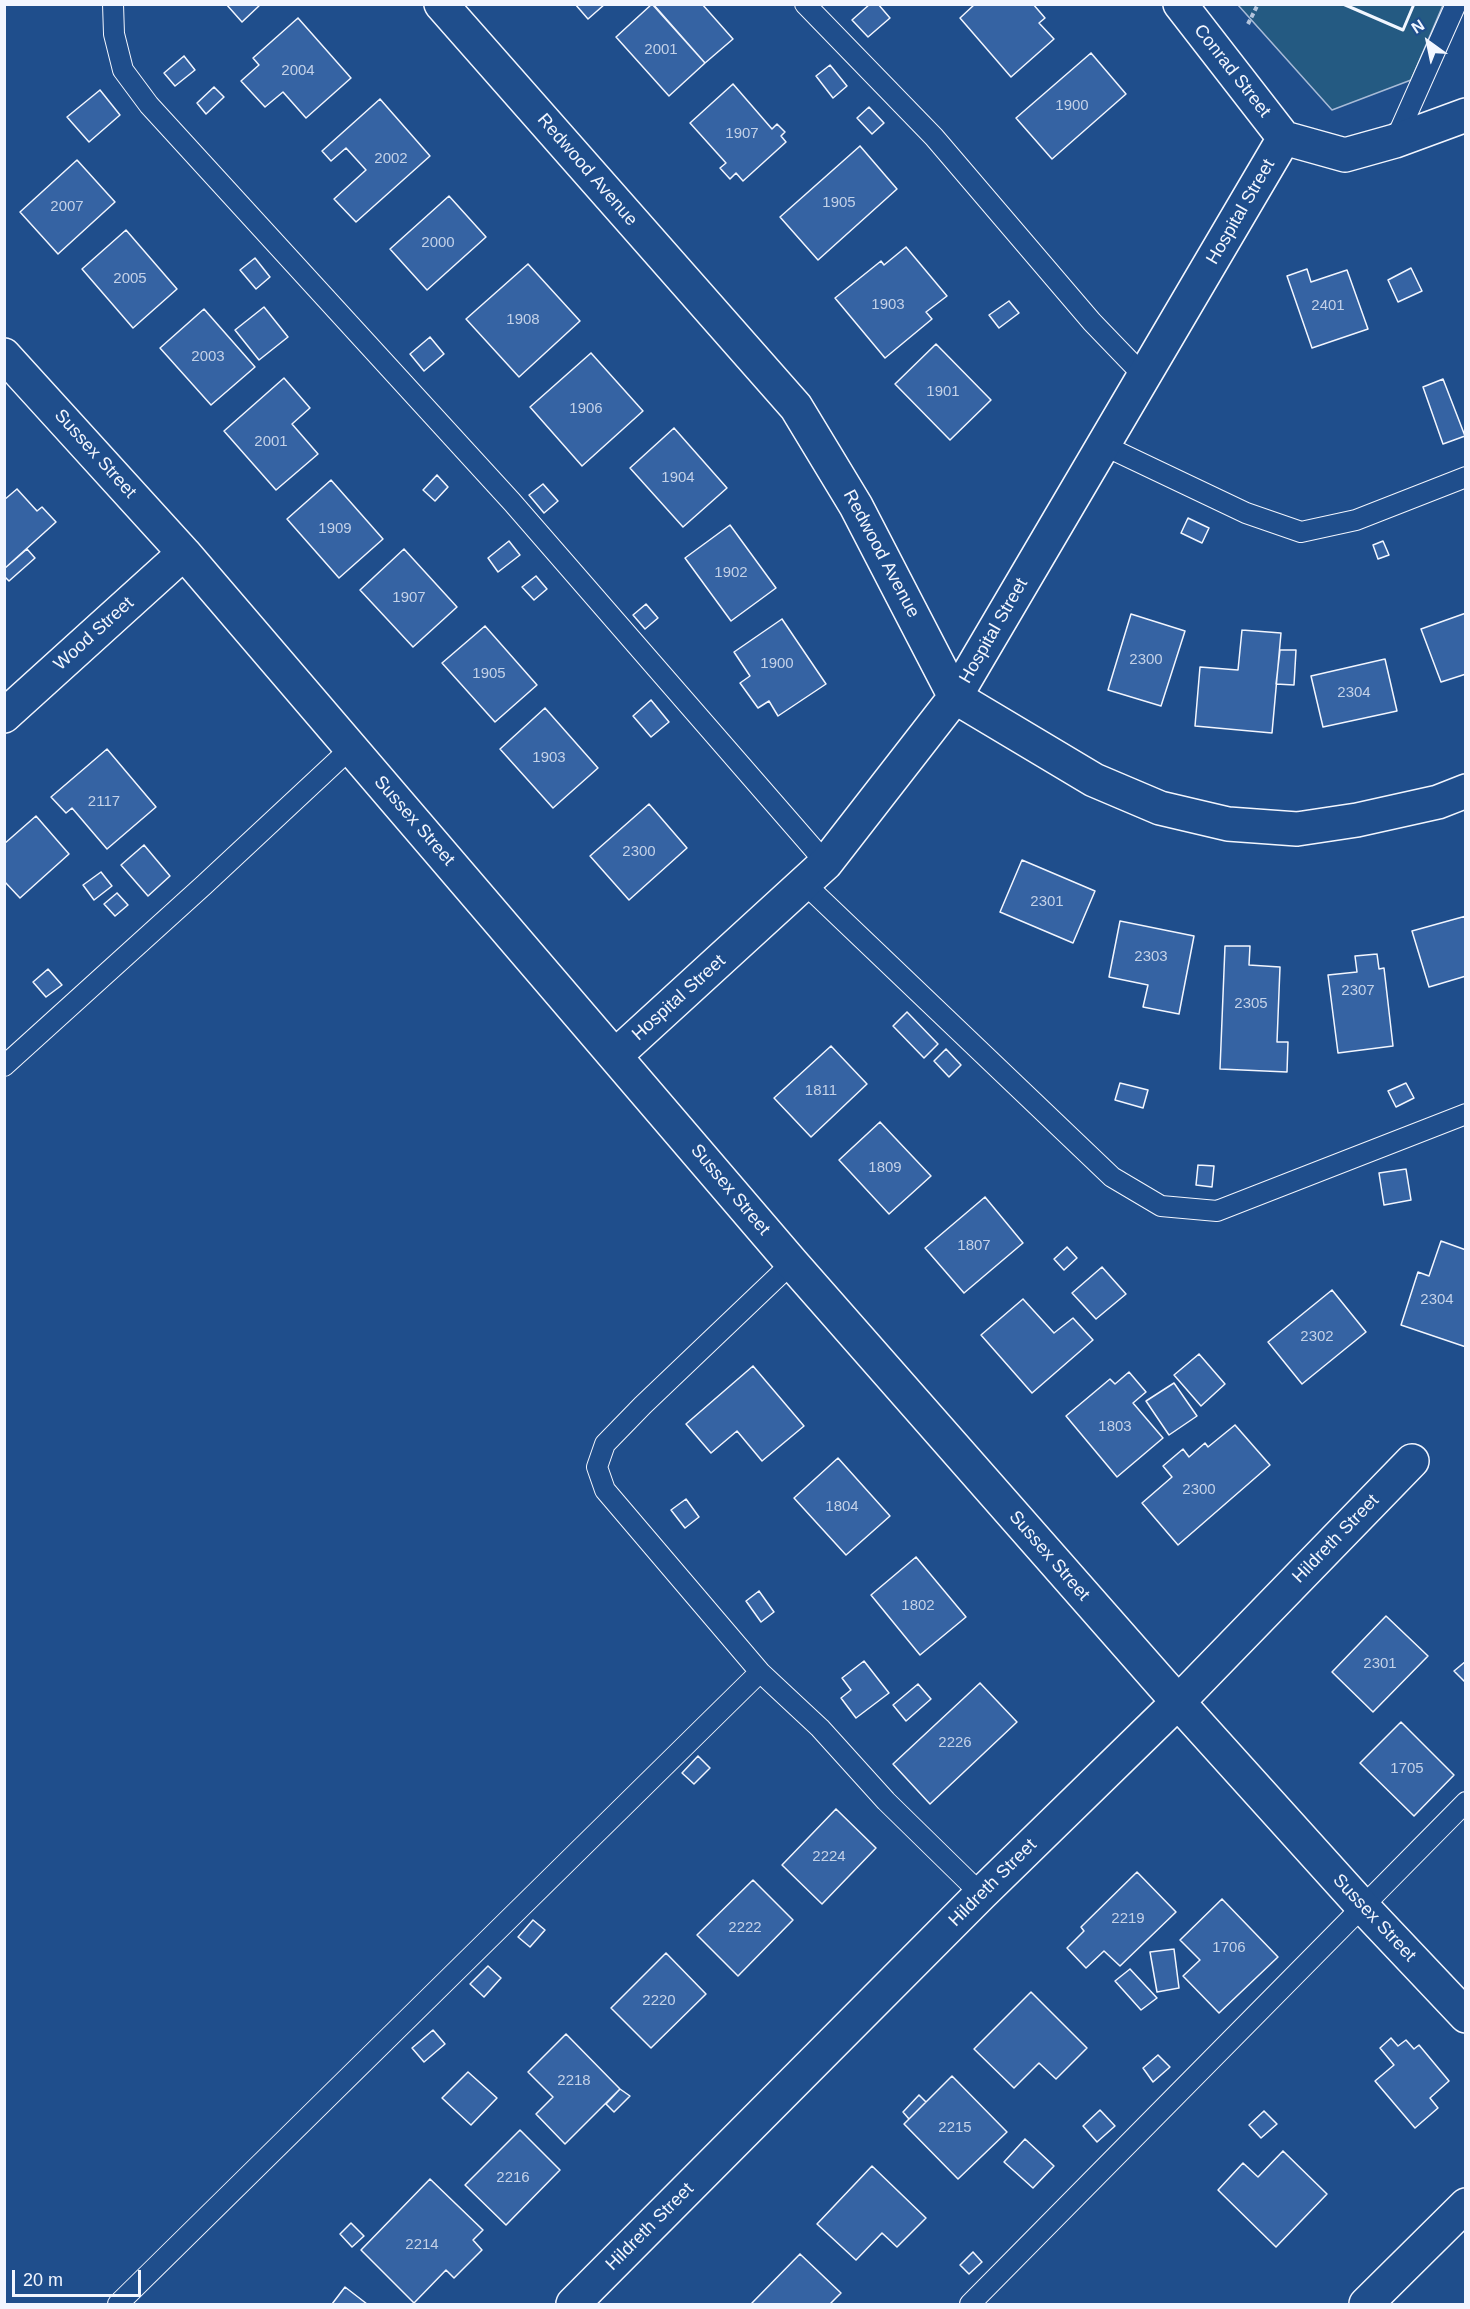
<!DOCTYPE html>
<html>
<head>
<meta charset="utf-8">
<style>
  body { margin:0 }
  #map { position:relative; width:1470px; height:2309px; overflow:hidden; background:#1f4e8c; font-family:Helvetica,sans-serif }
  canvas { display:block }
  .frame { position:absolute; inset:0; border:6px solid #f2f6ff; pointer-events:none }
  .north { position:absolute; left:1398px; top:12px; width:60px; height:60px; -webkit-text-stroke:4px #1f4e8c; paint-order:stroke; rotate:327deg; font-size:16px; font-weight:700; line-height:24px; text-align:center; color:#f2f6ff }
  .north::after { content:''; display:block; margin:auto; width:21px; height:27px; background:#f2f6ff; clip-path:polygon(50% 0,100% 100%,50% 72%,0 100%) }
  .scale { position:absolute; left:12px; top:2270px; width:129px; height:27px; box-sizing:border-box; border:3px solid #f2f6ff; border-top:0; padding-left:8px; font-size:18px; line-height:21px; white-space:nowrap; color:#f2f6ff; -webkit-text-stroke:4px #1f4e8c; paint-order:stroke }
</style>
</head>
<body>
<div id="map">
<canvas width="1470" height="2309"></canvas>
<div class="frame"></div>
<div class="north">N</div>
<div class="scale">20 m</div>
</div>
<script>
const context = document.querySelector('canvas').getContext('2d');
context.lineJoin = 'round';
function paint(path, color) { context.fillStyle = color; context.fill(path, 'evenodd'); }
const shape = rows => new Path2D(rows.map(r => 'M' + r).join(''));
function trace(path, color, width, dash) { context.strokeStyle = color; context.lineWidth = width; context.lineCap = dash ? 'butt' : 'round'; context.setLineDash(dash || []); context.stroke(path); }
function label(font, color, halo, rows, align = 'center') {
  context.font = font + ' Helvetica,sans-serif'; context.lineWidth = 4.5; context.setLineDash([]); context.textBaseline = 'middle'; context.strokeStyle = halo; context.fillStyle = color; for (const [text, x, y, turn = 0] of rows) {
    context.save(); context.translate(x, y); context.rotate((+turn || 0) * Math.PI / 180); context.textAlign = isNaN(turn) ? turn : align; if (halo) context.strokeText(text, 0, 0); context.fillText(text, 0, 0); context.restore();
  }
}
const green = shape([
  [1238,5,1443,5,1411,80,1332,110,1238,5]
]);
paint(green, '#245a82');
trace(green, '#a8bbd7', 1.5);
const building = shape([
  [226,4,261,4,242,22,226,4],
  [575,4,605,4,588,19,575,4],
  [652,4,705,63,669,96,616,37,652,4],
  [653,4,702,4,733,39,705,63,653,4],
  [870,4,878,4,890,18,868,37,852,20,870,4],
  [975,4,1033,4,1045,18,1039,23,1054,39,1011,77,960,18,975,4],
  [298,18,351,78,306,118,283,92,265,107,241,81,259,65,253,58,298,18],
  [1091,53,1126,94,1052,159,1016,118,1091,53],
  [184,56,195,70,175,86,164,73,184,56],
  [830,65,847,86,833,98,816,76,830,65],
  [733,84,772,129,777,124,785,132,781,136,786,142,743,181,736,173,730,179,720,168,726,163,690,123,733,84],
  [214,87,224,97,206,114,197,103,214,87],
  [100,90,120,115,89,142,67,117,100,90],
  [380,99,430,156,356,222,334,199,366,170,346,148,331,161,322,151,380,99],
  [869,107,884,123,872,134,857,118,869,107],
  [860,146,897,189,818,260,780,217,860,146],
  [77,160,115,202,58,254,20,212,77,160],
  [449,196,486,237,427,290,390,249,449,196],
  [126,230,177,289,133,328,82,269,126,230],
  [906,247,947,296,926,312,932,319,885,358,835,298,881,261,884,265,906,247],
  [255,258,270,277,256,289,240,270,255,258],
  [528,264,580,321,519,377,466,319,528,264],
  [1411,268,1422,291,1398,302,1388,280,1411,268],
  [1307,269,1311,282,1347,270,1368,329,1312,348,1287,276,1307,269],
  [1009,301,1019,313,999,328,989,315,1009,301],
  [264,307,288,337,259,360,235,330,264,307],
  [204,309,255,367,211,405,160,348,204,309],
  [430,337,444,354,424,371,410,354,430,337],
  [936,344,991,400,950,440,895,384,936,344],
  [591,353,643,411,582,466,530,407,591,353],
  [284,378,310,408,292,424,318,454,276,490,224,431,284,378],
  [1443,379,1465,436,1443,444,1423,387,1443,379],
  [674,428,727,488,683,527,630,468,674,428],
  [437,475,448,487,435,501,423,490,437,475],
  [331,480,383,539,339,578,287,519,331,480],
  [543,484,558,501,544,513,529,495,543,484],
  [17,489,37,511,42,507,56,522,4,569,4,500,17,489],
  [1188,518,1209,528,1202,543,1181,533,1188,518],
  [730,525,776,588,731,621,685,558,730,525],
  [509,541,520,555,498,572,488,558,509,541],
  [1383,541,1389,555,1378,559,1373,545,1383,541],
  [27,549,35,558,9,581,4,576,4,569,27,549],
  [404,549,457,607,413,647,360,590,404,549],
  [536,576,547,589,534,600,522,587,536,576],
  [646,604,658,618,645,629,633,615,646,604],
  [1466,613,1466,674,1441,682,1421,629,1466,613],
  [1131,614,1185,631,1161,706,1108,690,1131,614],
  [782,619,826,684,778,716,769,701,758,708,740,683,750,676,734,652,782,619],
  [485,626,537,685,495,722,442,663,485,626],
  [1242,630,1281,633,1272,733,1195,726,1200,667,1238,670,1242,630],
  [1280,650,1296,650,1294,685,1276,684,1280,650],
  [1385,659,1397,711,1323,727,1311,676,1385,659],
  [651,700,669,722,651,737,633,716,651,700],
  [545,708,598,768,553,808,500,749,545,708],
  [107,749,156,807,107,849,72,808,66,813,51,797,107,749],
  [649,804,687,848,629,900,590,856,649,804],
  [36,816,69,854,20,898,4,881,4,844,36,816],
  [144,845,170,876,148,896,121,865,144,845],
  [1022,860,1095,891,1073,943,1000,912,1022,860],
  [101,872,112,886,94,900,83,885,101,872],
  [117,893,128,905,115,916,104,904,117,893],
  [1466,916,1466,976,1429,987,1412,931,1466,916],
  [1120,921,1194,936,1179,1014,1143,1007,1148,985,1109,977,1120,921],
  [1225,946,1250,946,1249,965,1280,967,1277,1042,1288,1042,1287,1072,1220,1069,1225,946],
  [1377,954,1379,969,1384,968,1393,1046,1338,1053,1328,975,1357,972,1355,956,1377,954],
  [48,969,62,985,46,997,33,982,48,969],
  [907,1012,938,1044,924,1058,893,1026,907,1012],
  [831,1046,867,1084,811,1137,774,1098,831,1046],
  [946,1049,961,1065,949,1077,934,1061,946,1049],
  [1120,1083,1148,1090,1143,1108,1115,1100,1120,1083],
  [1406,1083,1414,1098,1396,1107,1388,1091,1406,1083],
  [880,1122,931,1176,889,1214,839,1160,880,1122],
  [1198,1165,1214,1166,1212,1187,1196,1185,1198,1165],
  [1406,1169,1411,1200,1384,1205,1379,1173,1406,1169],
  [985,1197,1023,1243,964,1293,925,1248,985,1197],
  [1441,1241,1466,1250,1466,1347,1401,1325,1418,1272,1429,1276,1441,1241],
  [1067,1247,1077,1258,1064,1270,1054,1259,1067,1247],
  [1102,1267,1126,1294,1096,1319,1072,1293,1102,1267],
  [1332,1290,1366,1332,1302,1384,1268,1342,1332,1290],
  [1023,1299,1054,1333,1073,1318,1093,1340,1032,1393,981,1335,1023,1299],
  [1199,1354,1225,1384,1201,1406,1174,1375,1199,1354],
  [753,1366,804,1426,762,1461,737,1431,711,1453,686,1424,753,1366],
  [1129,1372,1146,1392,1133,1403,1163,1438,1117,1477,1066,1416,1110,1379,1115,1384,1129,1372],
  [1174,1383,1197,1416,1169,1435,1146,1401,1174,1383],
  [1235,1425,1270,1465,1178,1545,1142,1503,1172,1477,1163,1466,1183,1449,1189,1457,1205,1443,1208,1447,1235,1425],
  [838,1458,890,1516,846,1555,794,1498,838,1458],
  [686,1499,699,1517,685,1528,671,1510,686,1499],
  [916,1557,966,1617,920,1655,871,1595,916,1557],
  [759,1591,774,1612,761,1622,746,1601,759,1591],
  [1386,1616,1428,1656,1373,1712,1332,1672,1386,1616],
  [864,1661,889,1693,856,1718,841,1698,851,1690,842,1678,864,1661],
  [1466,1661,1466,1683,1454,1671,1466,1661],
  [980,1683,1017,1722,930,1804,893,1764,980,1683],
  [918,1684,931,1699,906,1721,893,1705,918,1684],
  [1401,1722,1454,1775,1414,1816,1360,1763,1401,1722],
  [698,1756,710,1768,694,1784,682,1773,698,1756],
  [836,1809,876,1848,822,1904,782,1865,836,1809],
  [1137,1872,1176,1912,1120,1966,1104,1951,1086,1968,1067,1948,1084,1931,1081,1927,1137,1872],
  [753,1880,793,1920,738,1976,697,1935,753,1880],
  [1222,1899,1278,1957,1219,2013,1183,1976,1200,1960,1180,1940,1222,1899],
  [533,1920,545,1930,530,1947,518,1937,533,1920],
  [1174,1949,1179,1988,1157,1992,1150,1952,1174,1949],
  [666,1953,706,1994,651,2048,611,2008,666,1953],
  [488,1966,501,1978,484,1997,470,1984,488,1966],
  [1130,1969,1157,1998,1141,2010,1115,1981,1130,1969],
  [1031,1992,1087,2048,1056,2079,1039,2063,1014,2088,974,2049,1031,1992],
  [433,2030,445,2044,424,2062,412,2048,433,2030],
  [566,2034,620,2089,565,2144,536,2114,553,2097,528,2072,566,2034],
  [1391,2038,1398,2046,1406,2040,1414,2049,1419,2045,1449,2081,1430,2098,1438,2108,1415,2128,1375,2081,1394,2065,1380,2048,1391,2038],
  [1158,2055,1170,2067,1153,2082,1143,2068,1158,2055],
  [468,2072,497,2098,471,2125,442,2098,468,2072],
  [952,2076,1007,2132,958,2179,904,2124,952,2076],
  [620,2089,630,2096,614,2112,606,2104,620,2089],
  [919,2095,926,2102,909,2119,903,2112,919,2095],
  [1100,2110,1115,2126,1097,2142,1083,2126,1100,2110],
  [1264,2111,1277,2124,1261,2138,1249,2125,1264,2111],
  [520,2130,560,2170,506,2225,465,2185,520,2130],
  [1025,2139,1054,2166,1033,2188,1004,2162,1025,2139],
  [1283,2151,1327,2194,1276,2247,1218,2190,1243,2163,1258,2177,1283,2151],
  [872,2166,926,2218,897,2247,882,2233,856,2260,817,2224,872,2166],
  [430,2179,483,2230,473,2240,482,2250,454,2278,446,2270,414,2303,361,2250,430,2179],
  [351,2223,364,2236,352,2247,340,2234,351,2223],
  [973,2252,982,2262,969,2274,960,2265,973,2252],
  [800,2254,841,2293,830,2304,751,2304,800,2254],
  [345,2287,367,2304,332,2304,345,2287]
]);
paint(building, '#3563a3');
trace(building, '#f2f6ff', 1.5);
const service = shape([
  [113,4,114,34,123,70,149,105,512,502,826,863],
  [805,4,934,137,1092,322,1144,376],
  [1395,141,1456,4],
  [1103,445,1246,513,1301,532,1356,520,1466,477],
  [805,884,1112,1177,1161,1206,1217,1211,1466,1114],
  [4,1066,204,885,351,748],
  [760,1672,605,1490,597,1467,605,1444,643,1405,792,1263],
  [118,2304,760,1672,820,1728,886,1801,981,1894],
  [970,2304,1466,1802]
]);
const minor = shape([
  [441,4,796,407,856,506,955,697,1094,780,1160,808,1228,824,1297,829,1357,820,1438,802,1466,791],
  [1180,4,1284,138],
  [1284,138,1345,155,1395,141,1466,115],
  [4,355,184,553,792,1263,1178,1702,1363,1907,1466,2016],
  [4,716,184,553],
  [615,1056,826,863,955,697,1284,138],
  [573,2304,981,1894,1178,1702,1412,1461],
  [1366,2304,1466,2205]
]);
trace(service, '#f2f6ff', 22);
trace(minor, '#f2f6ff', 36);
trace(shape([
  [1248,24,1258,4]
]), '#b3c4dc', 4, [4.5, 3]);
trace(service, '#1f4e8c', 20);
trace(minor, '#1f4e8c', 33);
trace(shape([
  [1343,4,1403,30,1414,4]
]), '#f2f6ff', 3);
label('15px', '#c3d1e8', null, [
  ["2001",661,50],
  ["2004",298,71],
  ["1900",1072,106],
  ["1907",742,134],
  ["2002",391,159],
  ["1905",839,203],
  ["2007",67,207],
  ["2000",438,243],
  ["2005",130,279],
  ["1903",888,305],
  ["2401",1328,306],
  ["1908",523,320],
  ["2003",208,357],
  ["1901",943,392],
  ["1906",586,409],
  ["2001",271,442],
  ["1904",678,478],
  ["1909",335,529],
  ["1902",731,573],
  ["1907",409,598],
  ["2300",1146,660],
  ["1900",777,664],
  ["1905",489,674],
  ["2304",1354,693],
  ["1903",549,758],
  ["2117",104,802],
  ["2300",639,852],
  ["2301",1047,902],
  ["2303",1151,957],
  ["2307",1358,991],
  ["2305",1251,1004],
  ["1811",821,1091],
  ["1809",885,1168],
  ["1807",974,1246],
  ["2304",1437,1300],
  ["2302",1317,1337],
  ["1803",1115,1427],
  ["2300",1199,1490],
  ["1804",842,1507],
  ["1802",918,1606],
  ["2301",1380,1664],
  ["2226",955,1743],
  ["1705",1407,1769],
  ["2224",829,1857],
  ["2219",1128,1919],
  ["2222",745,1928],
  ["1706",1229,1948],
  ["2220",659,2001],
  ["2218",574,2081],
  ["2215",955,2128],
  ["2216",513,2178],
  ["2214",422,2245]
]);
label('18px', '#f2f6ff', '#1f4e8c', [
  ["Conrad Street",1232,71,52],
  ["Redwood Avenue",587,170,49],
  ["Hospital Street",1241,212,-60],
  ["Sussex Street",95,454,48],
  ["Redwood Avenue",881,554,62],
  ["Hospital Street",994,631,-60],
  ["Wood Street",94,634,-42],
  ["Sussex Street",414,821,49],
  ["Hospital Street",679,998,-42],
  ["Sussex Street",730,1190,50],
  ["Hildreth Street",1336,1539,-46],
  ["Sussex Street",1049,1556,49],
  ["Hildreth Street",993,1883,-45],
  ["Sussex Street",1374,1918,47],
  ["Hildreth Street",650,2227,-45]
]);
</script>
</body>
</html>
